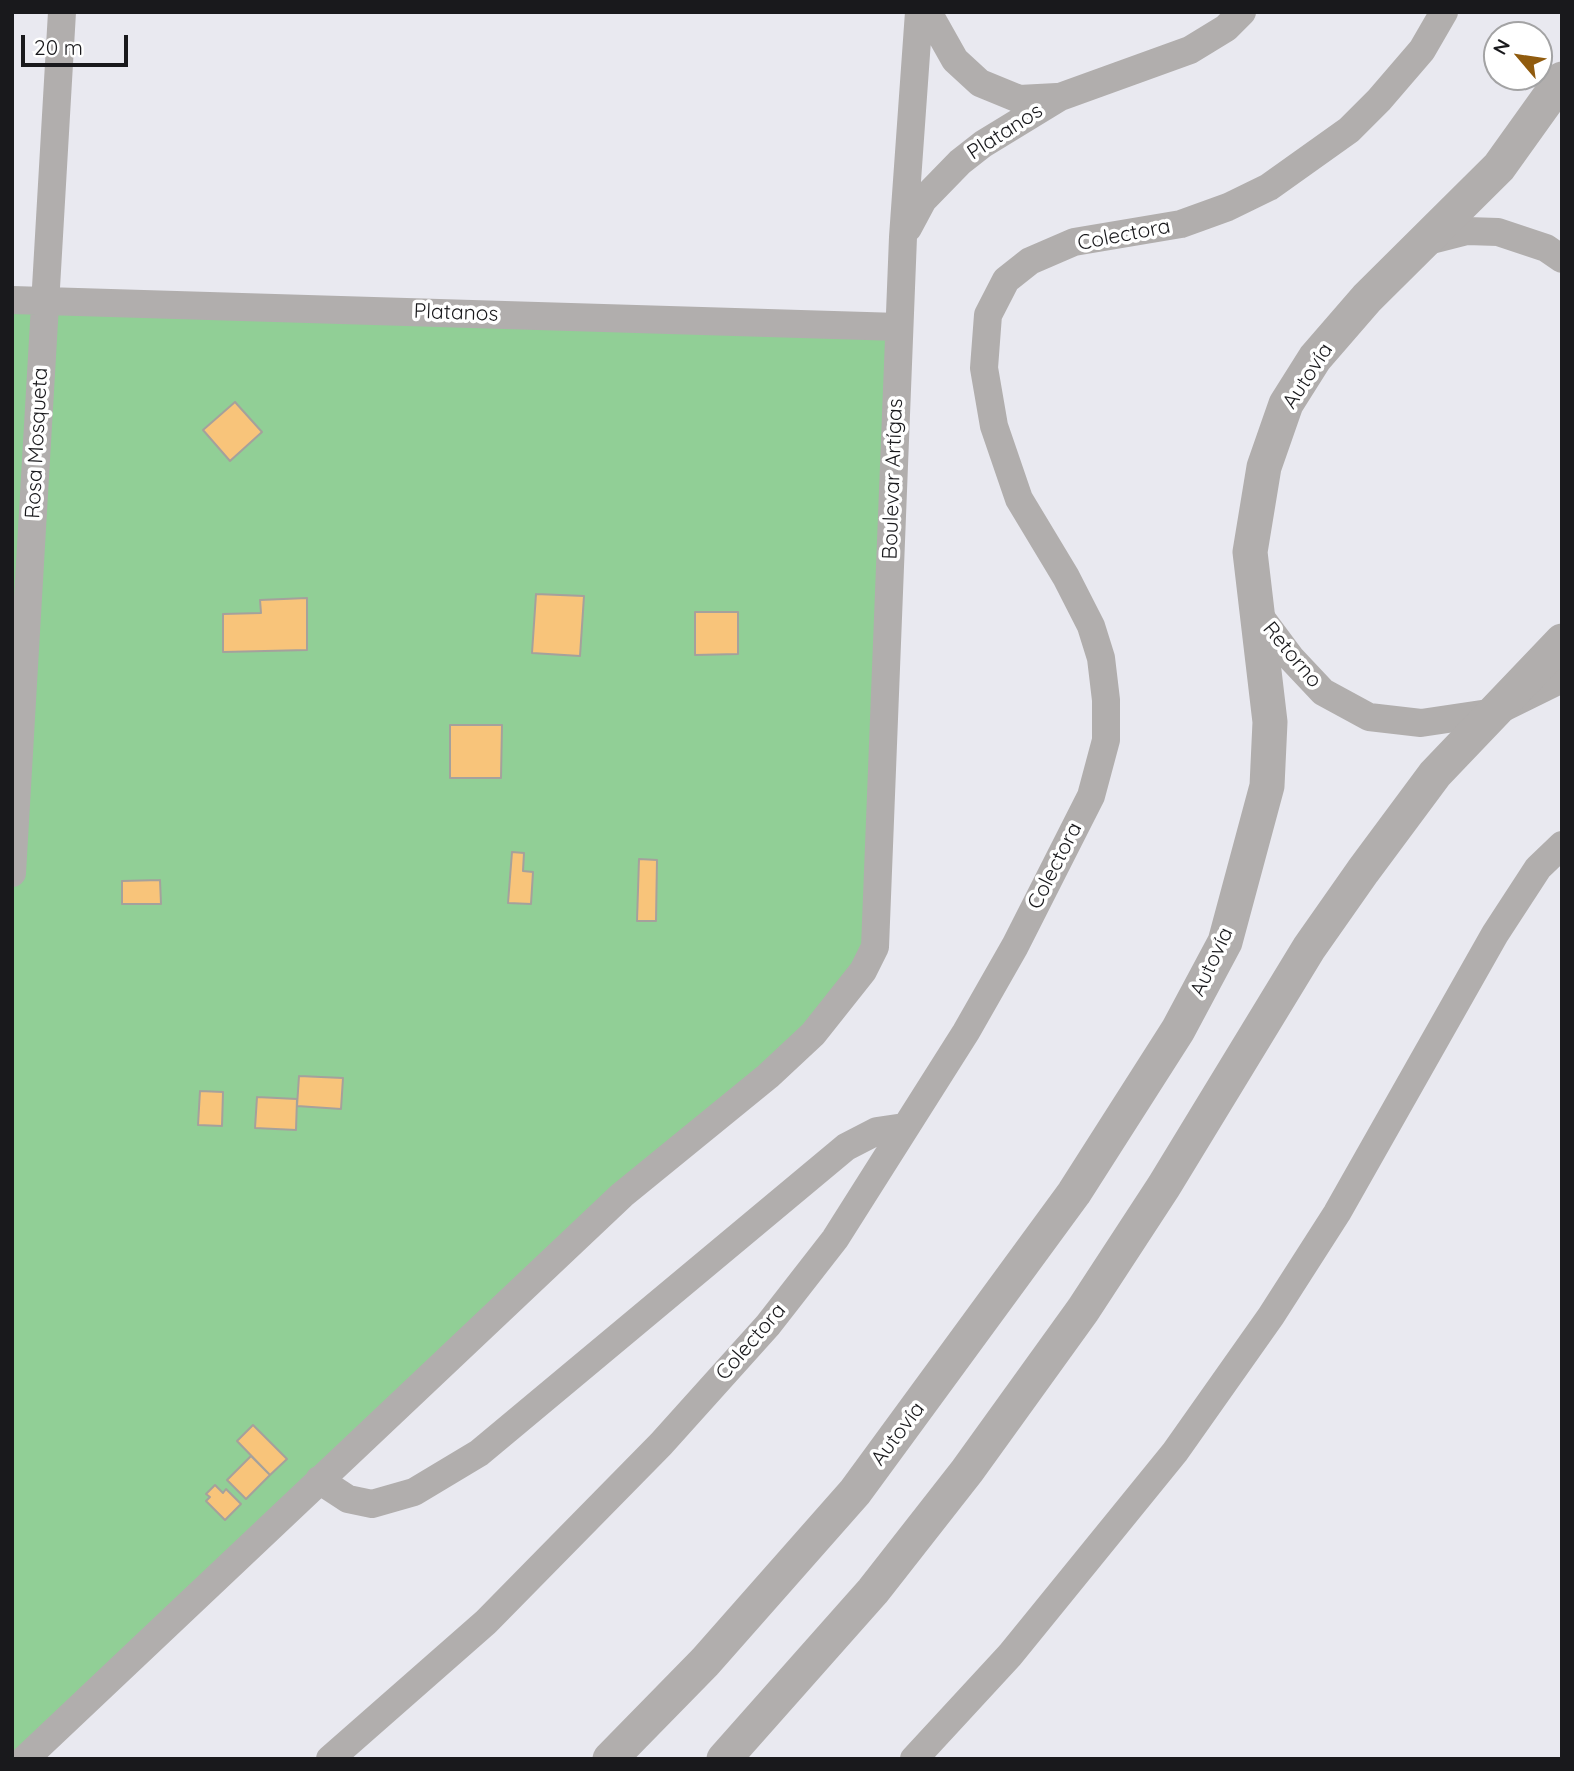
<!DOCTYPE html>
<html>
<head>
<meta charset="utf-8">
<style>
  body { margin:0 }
  #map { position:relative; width:1574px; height:1771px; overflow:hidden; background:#e9e9f0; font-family:Quicksand,sans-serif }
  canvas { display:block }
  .frame { position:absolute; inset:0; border:14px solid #19191c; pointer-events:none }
  .north { position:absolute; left:1483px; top:21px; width:70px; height:70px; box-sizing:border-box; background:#fff; border:2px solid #a3a3a4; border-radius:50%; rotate:299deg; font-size:19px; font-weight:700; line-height:28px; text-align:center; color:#19191c }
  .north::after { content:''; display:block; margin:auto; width:24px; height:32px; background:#905b0e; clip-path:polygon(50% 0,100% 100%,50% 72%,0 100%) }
  .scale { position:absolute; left:21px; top:35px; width:107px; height:32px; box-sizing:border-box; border:4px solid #19191c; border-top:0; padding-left:9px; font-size:21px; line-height:24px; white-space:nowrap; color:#19191c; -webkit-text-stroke:5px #fff; paint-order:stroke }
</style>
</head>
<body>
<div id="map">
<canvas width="1574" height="1771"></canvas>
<div class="frame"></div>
<div class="north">N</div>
<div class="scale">20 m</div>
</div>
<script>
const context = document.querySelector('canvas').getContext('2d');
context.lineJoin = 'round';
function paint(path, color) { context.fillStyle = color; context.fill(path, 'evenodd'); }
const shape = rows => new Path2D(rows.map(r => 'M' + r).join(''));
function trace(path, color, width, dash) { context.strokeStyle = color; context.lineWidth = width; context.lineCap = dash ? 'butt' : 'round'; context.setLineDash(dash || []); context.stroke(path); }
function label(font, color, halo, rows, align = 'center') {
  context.font = font + ' Quicksand,sans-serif'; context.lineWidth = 7; context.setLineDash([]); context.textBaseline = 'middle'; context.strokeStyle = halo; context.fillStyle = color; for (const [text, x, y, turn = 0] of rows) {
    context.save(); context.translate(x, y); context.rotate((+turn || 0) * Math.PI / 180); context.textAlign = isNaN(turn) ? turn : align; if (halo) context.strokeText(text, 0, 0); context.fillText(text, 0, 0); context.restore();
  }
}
paint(shape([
  [12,300,899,327,863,971,12,1759]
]), '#91cf96');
const building = shape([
  [235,402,262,432,230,461,203,430,235,402],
  [536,594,584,596,580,656,532,653,536,594],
  [307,598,307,650,223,652,223,614,261,613,260,600,307,598],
  [695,612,738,612,738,654,695,655,695,612],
  [450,725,502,725,501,778,450,778,450,725],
  [512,852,524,853,523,871,533,872,531,904,508,903,512,852],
  [639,859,657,860,656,921,637,921,639,859],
  [160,880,161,904,122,904,122,881,160,880],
  [299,1076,343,1078,341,1109,297,1106,299,1076],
  [200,1091,223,1092,222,1126,198,1125,200,1091],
  [257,1097,297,1099,296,1130,255,1128,257,1097],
  [253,1425,287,1459,270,1475,237,1441,253,1425],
  [251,1456,270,1475,246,1499,227,1480,251,1456],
  [215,1485,223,1493,226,1489,241,1504,225,1520,206,1501,210,1497,206,1494,215,1485]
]);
paint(building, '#f8c47a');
trace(building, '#a5a19c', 2);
trace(shape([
  [928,12,955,60,980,83,1019,99,1057,97],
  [908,228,923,200,960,162,983,144,1060,97,1190,50,1226,28,1242,12],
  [1420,243,1467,231,1498,232,1546,248,1562,259],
  [12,300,899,327],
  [1256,611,1291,658,1323,692,1369,717,1421,723,1495,712,1562,679],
  [12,873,62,12],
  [319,1480,348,1499,372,1504,414,1492,479,1453,846,1147,877,1131,904,1127],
  [25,1759,622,1195,768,1076,813,1034,863,971,875,947,903,237,919,12],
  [330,1759,486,1622,661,1444,768,1325,835,1239,966,1032,1015,946,1091,796,1106,740,1106,700,1101,658,1091,626,1066,577,1019,499,994,426,984,368,988,315,1006,280,1030,261,1074,242,1181,224,1228,207,1269,187,1349,130,1379,100,1422,50,1444,12],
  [914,1759,1010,1655,1175,1452,1271,1316,1337,1213,1495,934,1538,868,1562,845]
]), '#b1aead', 28);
trace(shape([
  [610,1759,705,1662,855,1492,1074,1193,1178,1030,1225,942,1267,786,1270,722,1250,552,1264,467,1286,404,1315,358,1367,298,1499,167,1562,79],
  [724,1759,873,1591,967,1471,1083,1310,1164,1186,1309,948,1363,871,1435,774,1562,641]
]), '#b1aead', 35);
label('21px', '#19191c', '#fff', [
  ["Platanos",1005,132,-33],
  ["Colectora",1124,235,-11],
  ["Platanos",456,313,2],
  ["Autovía",1308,376,-57],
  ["Rosa Mosqueta",37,443,-87],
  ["Boulevar Artígas",893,479,-88],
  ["Retorno",1292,655,50],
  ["Colectora",1055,866,-63],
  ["Autovía",1212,962,-65],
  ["Colectora",751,1342,-49],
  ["Autovía",898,1434,-53]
]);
</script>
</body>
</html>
